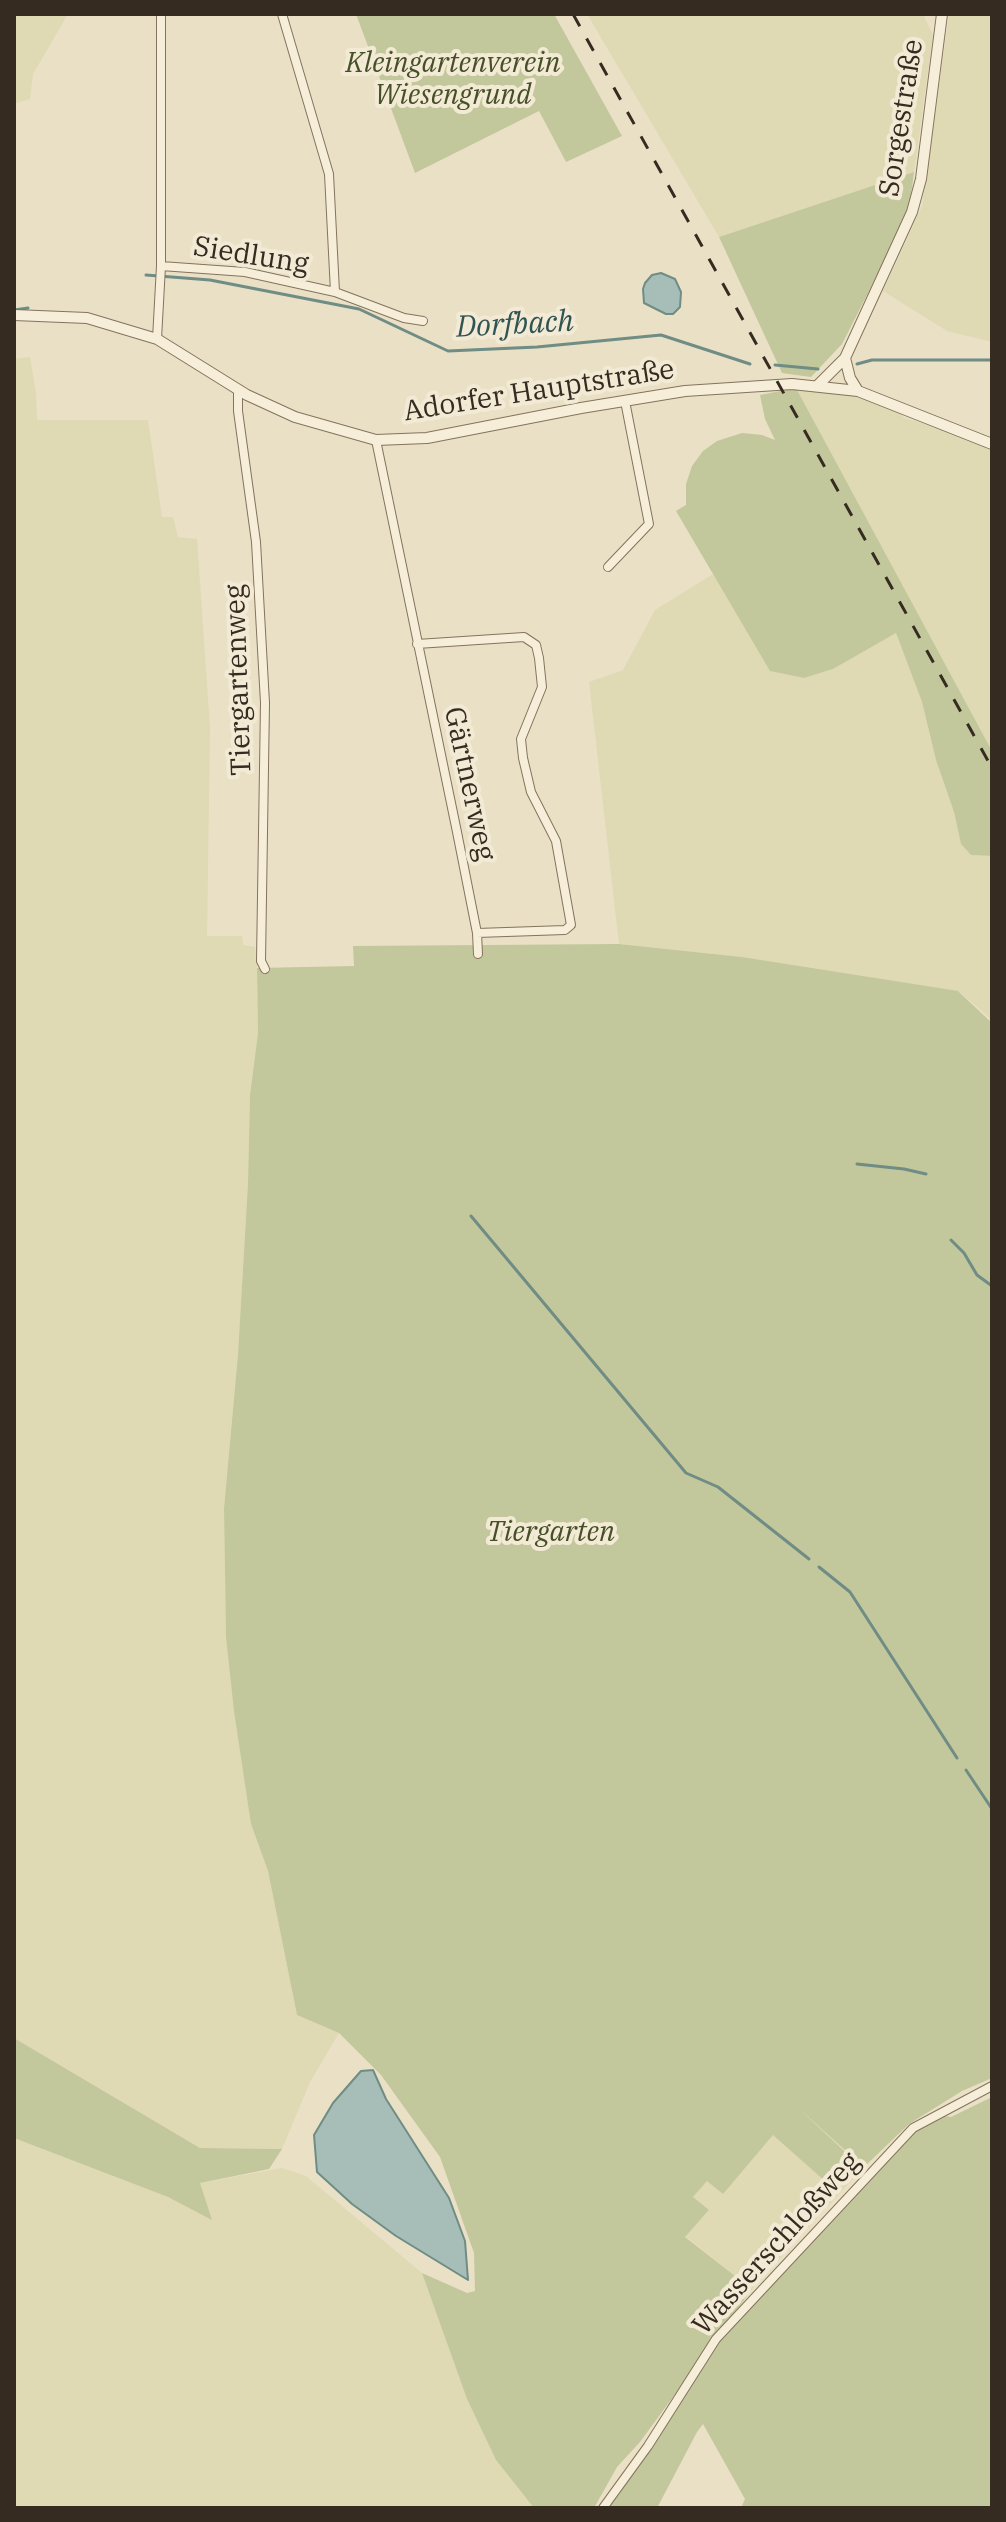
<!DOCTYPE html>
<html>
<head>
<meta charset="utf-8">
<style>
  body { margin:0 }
  #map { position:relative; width:1006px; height:2522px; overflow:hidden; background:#eae0c6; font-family:"IBM Plex Serif",serif }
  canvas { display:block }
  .frame { position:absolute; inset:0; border:16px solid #362b20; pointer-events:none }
</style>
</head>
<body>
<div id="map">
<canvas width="1006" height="2522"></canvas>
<div class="frame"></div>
</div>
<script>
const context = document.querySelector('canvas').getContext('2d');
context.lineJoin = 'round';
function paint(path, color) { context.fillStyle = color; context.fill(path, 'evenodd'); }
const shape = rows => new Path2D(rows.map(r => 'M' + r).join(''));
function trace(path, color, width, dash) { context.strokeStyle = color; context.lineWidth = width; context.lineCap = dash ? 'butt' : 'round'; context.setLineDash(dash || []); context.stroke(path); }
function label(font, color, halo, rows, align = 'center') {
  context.font = font + ' "IBM Plex Serif",serif'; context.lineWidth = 8; context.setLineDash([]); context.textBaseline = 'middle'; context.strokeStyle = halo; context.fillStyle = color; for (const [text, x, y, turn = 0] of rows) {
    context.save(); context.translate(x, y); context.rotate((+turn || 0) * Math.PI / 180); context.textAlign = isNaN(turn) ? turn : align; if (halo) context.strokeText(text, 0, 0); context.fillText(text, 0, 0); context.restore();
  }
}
paint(shape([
  [14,14,68,14,33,74,30,99,14,104],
  [587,14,923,14,933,35,914,172,719,237],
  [949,14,992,14,992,342,947,331,883,291,922,206],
  [30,357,36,394,37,420,148,420,162,517,173,517,178,537,197,539,210,728,207,936,242,936,243,945,255,947,257,968,258,1033,250,1095,248,1183,238,1354,224,1508,226,1637,251,1824,268,1871,297,2015,339,2033,310,2082,282,2149,200,2148,14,2038,14,359],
  [796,388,850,394,900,412,904,418,939,428,946,427,992,449,992,751],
  [713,574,771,671,804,678,833,669,896,633,922,702,936,760,954,812,961,844,971,855,992,856,992,1020,960,992,742,957,619,944,589,682,623,670,655,610],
  [797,2107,864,2167,752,2289,685,2236,709,2211,693,2197,707,2181,723,2193],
  [14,2138,168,2197,211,2219,200,2183,282,2168,306,2176,422,2273,467,2399,496,2460,534,2508,14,2508]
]), '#dfd9b4');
paint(shape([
  [356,14,554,14,622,136,566,162,539,111,415,173],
  [914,172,910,203,892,246,842,344,811,377,782,373,719,237],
  [796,388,992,751,992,856,971,855,961,844,954,812,936,760,922,702,896,633,833,669,804,678,770,671,676,511,686,505,686,484,692,466,703,451,717,441,742,433,762,435,775,440,765,419,760,395],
  [619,944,742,957,958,991,992,1023,992,2078,962,2091,909,2124,864,2167,797,2107,858,2164,835,2190,773,2135,723,2194,707,2181,693,2197,709,2210,685,2237,752,2289,640,2442,617,2467,594,2508,534,2508,496,2460,467,2399,422,2273,467,2293,475,2291,474,2253,440,2157,381,2075,339,2033,297,2015,268,1871,251,1824,234,1711,226,1637,224,1508,238,1354,248,1183,250,1095,258,1033,257,968,354,966,353,946],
  [14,2038,200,2148,282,2149,269,2169,200,2183,212,2220,168,2197,14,2138],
  [992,2097,992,2508,741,2508,745,2499,703,2424,697,2432,657,2508,608,2508,688,2390,712,2348,913,2129,940,2115,951,2117]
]), '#c2c89b');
const water = shape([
  [661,273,675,279,681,292,680,307,673,314,666,314,644,303,643,289,645,283,652,275,661,273],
  [373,2070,386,2099,449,2198,465,2241,468,2280,396,2236,352,2204,317,2172,314,2135,333,2103,361,2071,373,2070]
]);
paint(water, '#a7beb8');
trace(water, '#6f8c85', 2);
trace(shape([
  [146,275,210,280,359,309,448,351,537,347,661,335,750,364],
  [14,310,28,308],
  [857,364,872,360,992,360],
  [775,365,818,369],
  [857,1164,904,1169,926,1174],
  [471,1216,686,1473,718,1487,809,1559],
  [951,1240,964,1253,977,1275,992,1286],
  [819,1567,850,1592,957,1758],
  [966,1770,992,1809]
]), '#6f8c85', 3);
const minor = shape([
  [282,14,329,174,335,292],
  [161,266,245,272,335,292,404,318,423,321],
  [157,339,161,266,161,14],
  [238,390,238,411,256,542,265,703,261,961,265,969],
  [376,440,457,832,477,933,478,954],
  [608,567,649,524,625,401],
  [417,644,524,637,536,645,539,658,542,687,521,739,523,758,531,792,556,841,571,925,565,930,477,933],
  [603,2508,648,2446,716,2339,913,2128,992,2086]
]);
const tertiary = shape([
  [14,315,87,318,157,339,247,395,295,417,376,440,427,438,581,408,685,391,792,384,858,391,992,444],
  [845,358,850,378,858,391],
  [818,385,845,358,912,212,921,179,942,14]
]);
trace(minor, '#84735d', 10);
trace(tertiary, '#84735d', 12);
trace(minor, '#f6eed9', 8);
trace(tertiary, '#f6eed9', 10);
trace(shape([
  [573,14,992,768]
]), '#362b20', 3, [14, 14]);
label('italic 28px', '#465028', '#f3ead5', [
  ["Kleingartenverein",453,64],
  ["Wiesengrund",453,96],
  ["Tiergarten",551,1533]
]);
label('28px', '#362b20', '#f3ead5', [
  ["Sorgestraße",902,118,-81],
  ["Siedlung",251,256,9],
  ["Adorfer Hauptstraße",539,391,-9],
  ["Tiergartenweg",239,680,-92],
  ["Gärtnerweg",469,784,78],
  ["Wasserschloßweg",777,2244,-48]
]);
label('italic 30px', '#305452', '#f3ead5', [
  ["Dorfbach",515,325,-3]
]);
</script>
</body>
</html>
